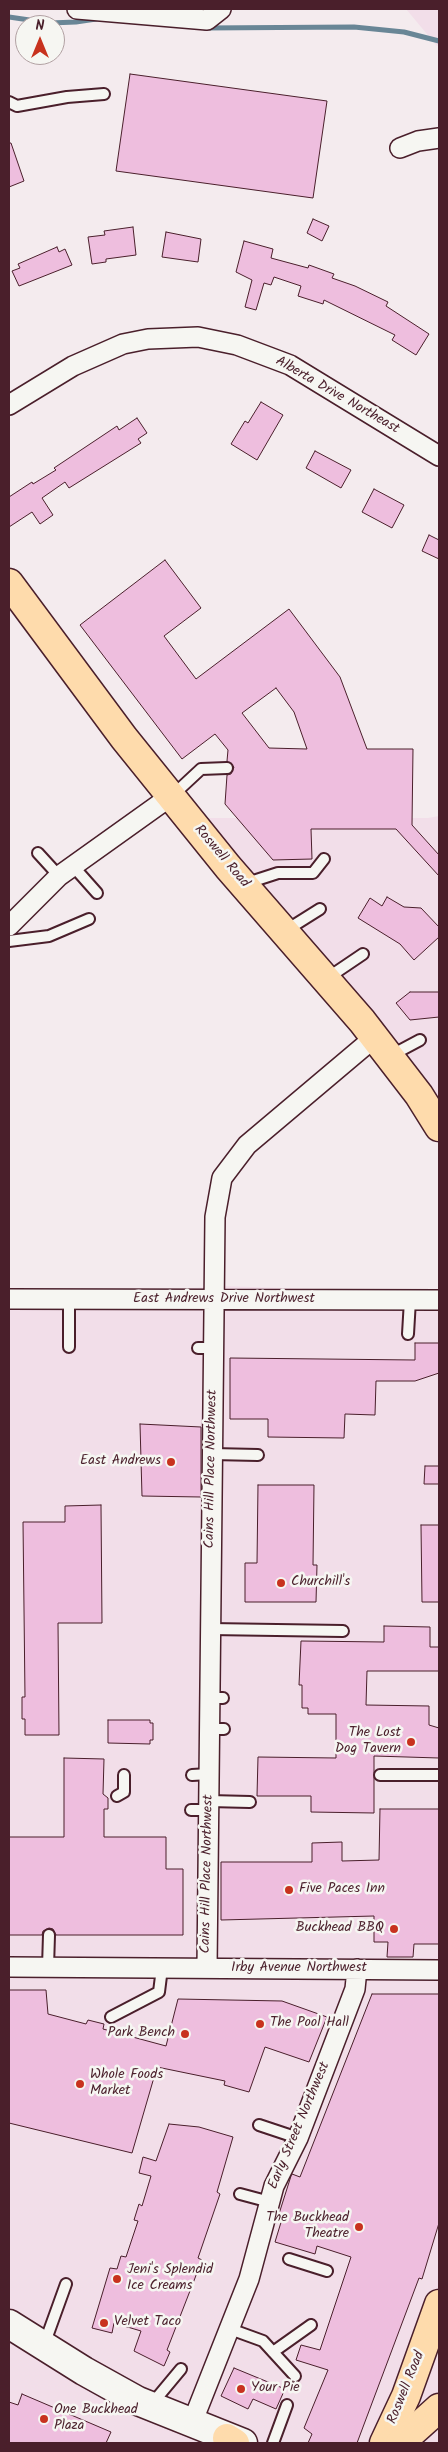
<!DOCTYPE html>
<html>
<head>
<meta charset="utf-8">
<style>
  body { margin:0 }
  #map { position:relative; width:448px; height:2452px; overflow:hidden; background:#f4ebee; font-family:Kalam,sans-serif }
  canvas { display:block }
  .frame { position:absolute; inset:0; border:10px solid #4a1f2b; pointer-events:none }
  .north { position:absolute; left:15px; top:15px; width:50px; height:50px; box-sizing:border-box; background:#f6f6f2; border:1px solid #b1a0a2; border-radius:50%; rotate:0deg; font-size:14px; font-weight:700; line-height:20px; text-align:center; color:#4a1f2b }
  .north::after { content:''; display:block; margin:auto; width:18px; height:22px; background:#c8321e; clip-path:polygon(50% 0,100% 100%,50% 72%,0 100%) }
</style>
</head>
<body>
<div id="map">
<canvas width="448" height="2452"></canvas>
<div class="frame"></div>
<div class="north">N</div>
</div>
<script>
const context = document.querySelector('canvas').getContext('2d');
context.lineJoin = 'round';
function paint(path, color) { context.fillStyle = color; context.fill(path, 'evenodd'); }
const shape = rows => new Path2D(rows.map(r => 'M' + r).join(''));
function trace(path, color, width, dash) { context.strokeStyle = color; context.lineWidth = width; context.lineCap = dash ? 'butt' : 'round'; context.setLineDash(dash || []); context.stroke(path); }
function label(font, color, halo, rows, align = 'center') {
  context.font = font + ' Kalam,sans-serif'; context.lineWidth = 5; context.setLineDash([]); context.textBaseline = 'middle'; context.strokeStyle = halo; context.fillStyle = color; for (const [text, x, y, turn = 0] of rows) {
    context.save(); context.translate(x, y); context.rotate((+turn || 0) * Math.PI / 180); context.textAlign = isNaN(turn) ? turn : align; if (halo) context.strokeText(text, 0, 0); context.fillText(text, 0, 0); context.restore();
  }
}
paint(shape([
  [406,9,439,9,439,45,437,46],
  [439,816,439,1143,410,1085,191,818,428,818],
  [220,1286,439,1293,439,2443,9,2443,9,1302]
]), '#f2dee9');
trace(shape([
  [9,17,50,23,76,22,96,19],
  [204,28,354,27,404,32,439,41]
]), '#698696', 5);
const building = shape([
  [130,74,327,101,313,198,116,171,130,74],
  [9,143,11,143,24,181,9,187,9,143],
  [313,219,329,226,322,241,307,233,313,219],
  [133,227,136,255,106,259,106,262,92,264,88,237,105,235,104,231,133,227],
  [166,232,201,239,198,262,162,257,166,232],
  [244,241,273,249,271,258,308,268,309,265,334,274,332,278,355,286,388,302,386,306,429,334,416,355,392,340,395,335,324,300,323,304,298,296,301,286,274,277,271,285,264,283,256,310,245,307,252,280,236,272,244,241],
  [57,247,59,252,65,249,72,265,19,286,12,271,20,268,18,264,57,247],
  [261,402,283,415,257,460,231,444,245,421,248,423,261,402],
  [137,418,147,433,138,439,141,443,69,488,65,482,42,498,53,515,40,524,32,512,9,527,9,497,32,482,33,484,56,470,54,468,117,426,119,430,137,418],
  [315,451,351,470,341,488,306,468,315,451],
  [374,489,404,505,392,528,362,512,374,489],
  [429,535,439,540,439,559,422,551,429,535],
  [165,560,201,608,164,636,196,679,289,609,340,677,367,749,413,749,412,825,439,855,439,876,396,829,311,829,312,859,273,860,225,804,227,775,231,774,234,767,227,761,228,750,215,734,182,759,80,625,165,560],
  [276,688,294,712,307,749,269,748,242,713,276,688],
  [387,897,404,907,421,908,439,927,439,937,414,960,400,944,358,918,370,898,382,906,387,897],
  [410,992,439,992,439,1017,410,1020,396,1003,410,992],
  [415,1343,439,1343,439,1373,415,1381,376,1381,375,1415,345,1414,344,1438,268,1437,268,1419,230,1419,230,1358,415,1360,415,1343],
  [140,1424,201,1427,201,1497,142,1496,140,1424],
  [425,1466,439,1466,439,1484,424,1484,425,1466],
  [258,1485,314,1485,313,1565,317,1565,316,1602,245,1602,245,1563,257,1563,258,1485],
  [101,1505,102,1623,58,1623,59,1735,25,1735,25,1719,22,1719,22,1697,25,1697,23,1522,65,1522,65,1506,101,1505],
  [421,1525,439,1525,439,1602,422,1602,421,1525],
  [384,1626,430,1627,430,1647,439,1647,439,1671,367,1671,366,1705,429,1706,429,1725,439,1728,439,1758,374,1756,374,1813,311,1812,311,1796,257,1796,258,1757,336,1758,336,1714,308,1714,308,1708,302,1708,302,1685,299,1685,301,1641,384,1642,384,1626],
  [108,1720,150,1720,150,1723,153,1723,153,1740,150,1740,150,1744,108,1743,108,1720],
  [64,1758,104,1759,103,1794,108,1798,108,1809,104,1809,104,1837,166,1837,166,1869,183,1869,183,1935,56,1935,53,1929,49,1928,43,1931,42,1935,9,1935,9,1837,64,1837,64,1758],
  [380,1809,439,1809,439,1944,414,1944,413,1957,387,1957,388,1942,374,1942,374,1916,221,1920,221,1862,312,1862,312,1843,342,1842,342,1861,379,1860,380,1809],
  [9,1990,46,1990,48,2014,86,2024,88,2020,104,2024,103,2029,166,2046,178,1999,282,2001,327,2017,309,2062,265,2047,249,2092,224,2085,225,2081,157,2067,132,2153,9,2123,9,1990],
  [372,1994,439,1994,439,2223,422,2279,419,2278,357,2443,308,2443,312,2434,304,2428,328,2370,296,2360,301,2345,320,2350,351,2257,317,2246,315,2254,275,2242,282,2219,278,2217,291,2176,292,2174,300,2177,372,1994],
  [169,2124,199,2127,233,2137,217,2192,220,2194,198,2258,202,2260,167,2350,170,2352,164,2366,134,2351,141,2331,114,2323,112,2333,92,2328,110,2268,117,2269,121,2256,126,2257,138,2221,134,2220,139,2204,142,2206,151,2176,139,2173,143,2157,156,2161,169,2124],
  [234,2368,285,2389,276,2409,253,2399,248,2409,221,2396,234,2368],
  [22,2394,111,2432,106,2443,9,2443,9,2402,18,2405,22,2394]
]);
paint(building, '#eebede');
trace(building, '#4a1f2b', 1);
const service = shape([
  [9,102,17,106,67,97,104,94],
  [172,796,201,769,227,768],
  [38,853,59,876],
  [73,866,97,893],
  [244,884,278,873,313,873,324,859],
  [285,931,320,909],
  [9,941,49,936,89,919],
  [326,979,363,954],
  [390,1056,420,1040],
  [69,1299,69,1347],
  [408,1334,410,1300],
  [198,1348,213,1348],
  [212,1454,258,1455],
  [210,1629,343,1631],
  [210,1698,223,1698],
  [210,1729,224,1729],
  [192,1775,209,1774],
  [380,1775,439,1775],
  [117,1796,124,1792,124,1775],
  [209,1801,250,1802],
  [191,1810,209,1810],
  [48,1967,49,1935],
  [111,2017,159,1992,162,1968],
  [259,2125,298,2138],
  [240,2194,270,2202],
  [289,2259,327,2271],
  [230,2329,263,2341,295,2376],
  [44,2345,66,2284],
  [273,2352,311,2325],
  [151,2405,181,2369],
  [273,2443,287,2405]
]);
const minor = shape([
  [77,9,207,20,221,9],
  [400,148,418,141,439,138],
  [9,405,73,366,123,344,148,339,198,337,237,345,290,365,439,456],
  [9,926,59,876,171,796],
  [9,1299,439,1300],
  [9,1967,439,1970],
  [207,1968,215,1217,222,1178,247,1145,375,1037],
  [192,2423,249,2279,274,2186,298,2138,355,1989,357,1969]
]);
const secondary = shape([
  [9,2324,84,2371,138,2401,243,2443]
]);
const primary = shape([
  [9,583,124,738,228,867,362,1021,419,1095,439,1127],
  [384,2443,406,2396,439,2304]
]);
const trunk = shape([
  [227,2438,235,2443],
  [400,2443,439,2408]
]);
trace(service, '#4a1f2b', 14);
trace(minor, '#4a1f2b', 22);
trace(secondary, '#4a1f2b', 31);
trace(primary, '#4a1f2b', 31);
trace(trunk, '#4a1f2b', 31);
trace(service, '#f6f6f2', 10);
trace(minor, '#f6f6f2', 19);
trace(secondary, '#f6f6f2', 28);
trace(primary, '#fedbac', 28);
trace(trunk, '#fedbac', 28);
for (const [x, y, r, color] of [
  [171,1462,5,"#c8321e"],
  [281,1583,5,"#c8321e"],
  [411,1742,5,"#c8321e"],
  [289,1890,5,"#c8321e"],
  [394,1929,5,"#c8321e"],
  [260,2024,5,"#c8321e"],
  [185,2034,5,"#c8321e"],
  [80,2084,5,"#c8321e"],
  [359,2227,5,"#c8321e"],
  [117,2279,5,"#c8321e"],
  [104,2323,5,"#c8321e"],
  [241,2389,5,"#c8321e"],
  [44,2419,5,"#c8321e"]
]) { const dot = new Path2D(); dot.arc(x, y, r, 0, 2 * Math.PI); context.fillStyle = color; context.fill(dot); trace(dot, '#f6f6f2', 2); }
label('14px', '#4a1f2b', '#f6f6f2', [
  ["Alberta Drive Northeast",337,396,30],
  ["Roswell Road",221,857,50],
  ["East Andrews Drive Northwest",224,1300],
  ["Cains Hill Place Northwest",212,1469,-89],
  ["Cains Hill Place Northwest",208,1874,-89],
  ["Irby Avenue Northwest",299,1969],
  ["Early Street Northwest",300,2126,-67],
  ["Roswell Road",407,2388,-68]
]);
label('14px', '#4a1f2b', '#f6f6f2', [
  ["East Andrews",161,1462,"right"],
  ["Churchill's",291,1583],
  ["The Lost",401,1734,"right"],
  ["Dog Tavern",401,1750,"right"],
  ["Five Paces Inn",299,1890],
  ["Buckhead BBQ",384,1929,"right"],
  ["The Pool Hall",270,2024],
  ["Park Bench",175,2034,"right"],
  ["Whole Foods",90,2076],
  ["Market",90,2092],
  ["The Buckhead",349,2219,"right"],
  ["Theatre",349,2235,"right"],
  ["Jeni's Splendid",127,2271],
  ["Ice Creams",127,2287],
  ["Velvet Taco",114,2323],
  ["Your Pie",251,2389],
  ["One Buckhead",54,2411],
  ["Plaza",54,2427]
], 'left');
</script>
</body>
</html>
